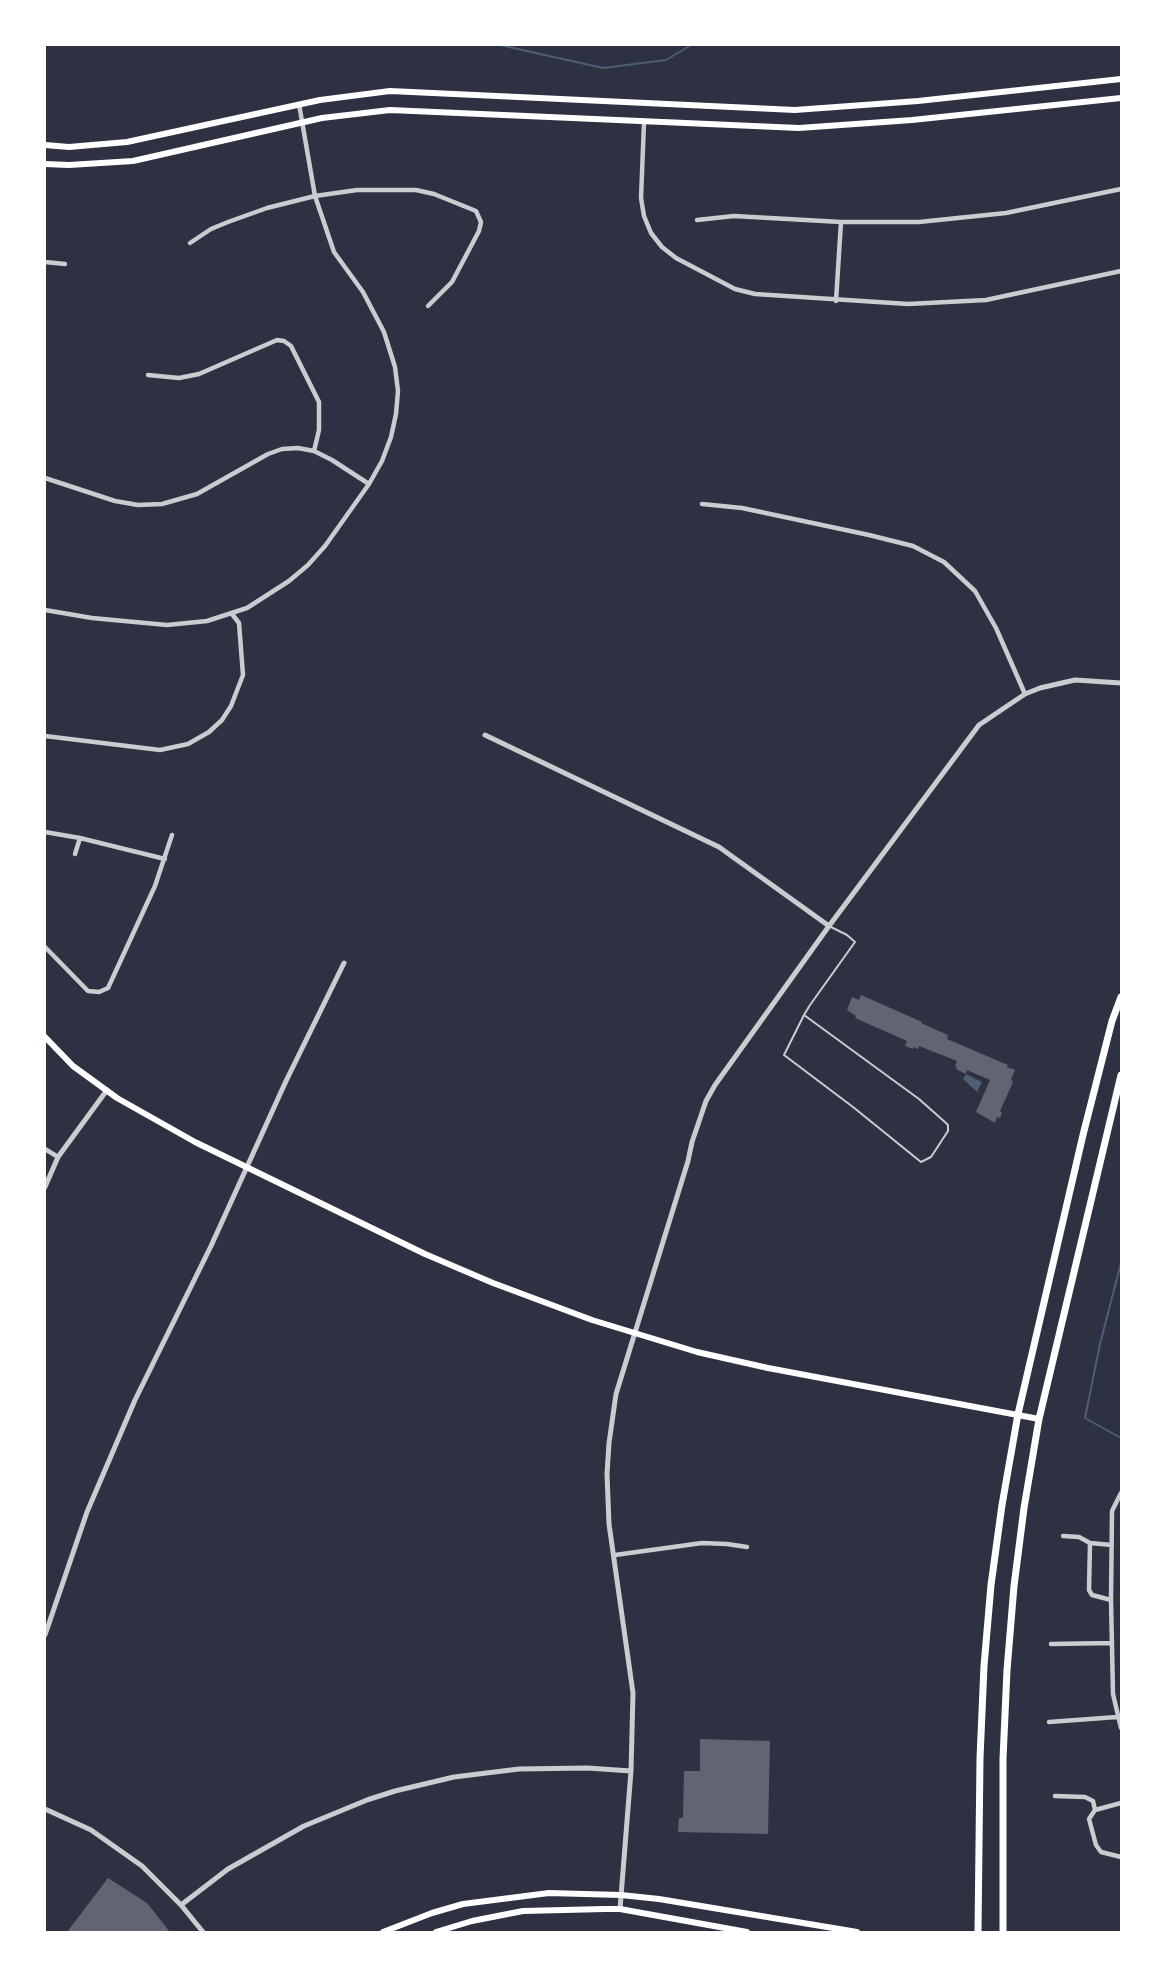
<!DOCTYPE html>
<html>
<head>
<meta charset="utf-8">
<style>
  body { margin:0 }
  #map { position:relative; width:1166px; height:1977px; overflow:hidden; background:#2d3142; font-family:Merriweather,serif }
  canvas { display:block }
  .frame { position:absolute; inset:0; border:46px solid #fff; pointer-events:none }
</style>
</head>
<body>
<div id="map">
<canvas width="1166" height="1977"></canvas>
<div class="frame"></div>
</div>
<script>
const context = document.querySelector('canvas').getContext('2d');
context.lineJoin = 'round';
function paint(path, color) { context.fillStyle = color; context.fill(path, 'evenodd'); }
const shape = rows => new Path2D(rows.map(r => 'M' + r).join(''));
function trace(path, color, width, dash) { context.strokeStyle = color; context.lineWidth = width; context.lineCap = dash ? 'butt' : 'round'; context.setLineDash(dash || []); context.stroke(path); }
paint(shape([
  [966,1074,982,1082,977,1092,963,1079]
]), '#4f5d75');
trace(shape([
  [500,45,603,68,666,60,691,45],
  [1121,1263,1100,1344,1085,1418,1121,1438]
]), '#4f5d75', 2);
paint(shape([
  [861,995,922,1022,921,1023,948,1035,947,1039,1008,1065,1007,1067,1015,1070,1011,1080,1013,1082,1000,1111,1002,1113,1000,1118,997,1117,995,1123,976,1112,990,1080,967,1070,966,1074,956,1069,957,1067,955,1066,957,1061,919,1046,918,1049,914,1047,913,1049,905,1046,907,1041,855,1018,856,1016,847,1010,852,997,859,1000],
  [700,1739,770,1741,768,1834,678,1832,679,1818,683,1818,684,1771,700,1771],
  [108,1878,147,1903,170,1932,67,1932]
]), '#626471');
trace(shape([
  [804,1015,919,1099,946,1123,948,1125,948,1131,931,1157,921,1162,853,1107,784,1055,804,1015,810,1005,855,942,847,935,829,926]
]), '#caccd0', 2);
trace(shape([
  [644,123,641,198,644,216,651,233,662,247,676,258,735,289,755,294,908,304,986,300,1121,271],
  [697,220,734,216,841,222,919,222,1006,213,1121,189],
  [190,243,211,229,228,222,267,208,315,196,357,190,416,190,434,194,476,211,481,222,479,231,452,282,428,306],
  [45,262,65,264],
  [836,301,841,222],
  [148,375,179,378,199,374,277,340,284,341,291,346,319,402,319,430,314,451],
  [45,478,115,501,138,505,162,504,197,494,268,454,282,449,298,448,314,451,332,460,369,484],
  [702,504,742,508,869,535,913,546,944,562,975,591,996,628,1025,694],
  [45,610,92,618,167,625,207,621,247,608,289,581,308,565,325,546,369,484,382,461,391,437,396,414,398,391,395,367,384,332,363,292,334,252,315,196,299,104],
  [45,736,160,750,188,744,209,732,222,720,231,706,243,675,239,623,232,614],
  [45,832,80,838,165,859],
  [75,854,80,838],
  [45,947,88,991,99,992,108,988,155,886,172,835],
  [45,1149,58,1157],
  [1121,1493,1112,1511,1111,1600,1113,1694,1121,1728],
  [1063,1536,1079,1537,1090,1543,1112,1545],
  [1090,1543,1089,1590,1092,1595,1111,1600],
  [615,1555,702,1543,727,1544,747,1547],
  [1051,1644,1112,1643],
  [1049,1722,1117,1717],
  [1055,1796,1085,1797,1093,1801,1095,1810],
  [1121,1803,1095,1810,1089,1819,1096,1845,1101,1852,1121,1857]
]), '#caccd0', 4.5);
trace(shape([
  [485,735,719,847,829,926],
  [45,1187,58,1157,107,1090],
  [45,1635,87,1512,135,1400,211,1246,286,1081,344,963],
  [45,1809,91,1830,142,1866,181,1905,203,1932],
  [181,1905,228,1869,304,1826,367,1800,395,1791,454,1777,519,1769,587,1768,631,1771],
  [620,1909,631,1771,633,1693,609,1524,607,1474,609,1443,616,1394,688,1161,692,1142,706,1101,715,1085,829,926,979,725,1025,694,1040,688,1075,680,1121,683]
]), '#caccd0', 5);
trace(shape([
  [45,145,69,147,127,142,320,100,390,91,795,110,918,101,1121,79],
  [45,164,69,165,133,161,322,118,390,110,799,128,912,120,1121,98],
  [45,1037,73,1066,117,1098,195,1142,425,1254,493,1283,592,1320,697,1352,768,1368,1039,1419],
  [383,1932,432,1913,463,1904,549,1893,621,1895,659,1899,857,1932],
  [436,1932,472,1921,523,1911,605,1909,620,1909,747,1932]
]), '#fff', 6);
trace(shape([
  [978,1932,980,1758,984,1666,991,1585,1002,1505,1018,1414,1083,1135,1112,1021,1121,997],
  [1003,1932,1003,1759,1007,1670,1014,1586,1024,1508,1039,1419,1121,1075]
]), '#fff', 7);
</script>
</body>
</html>
